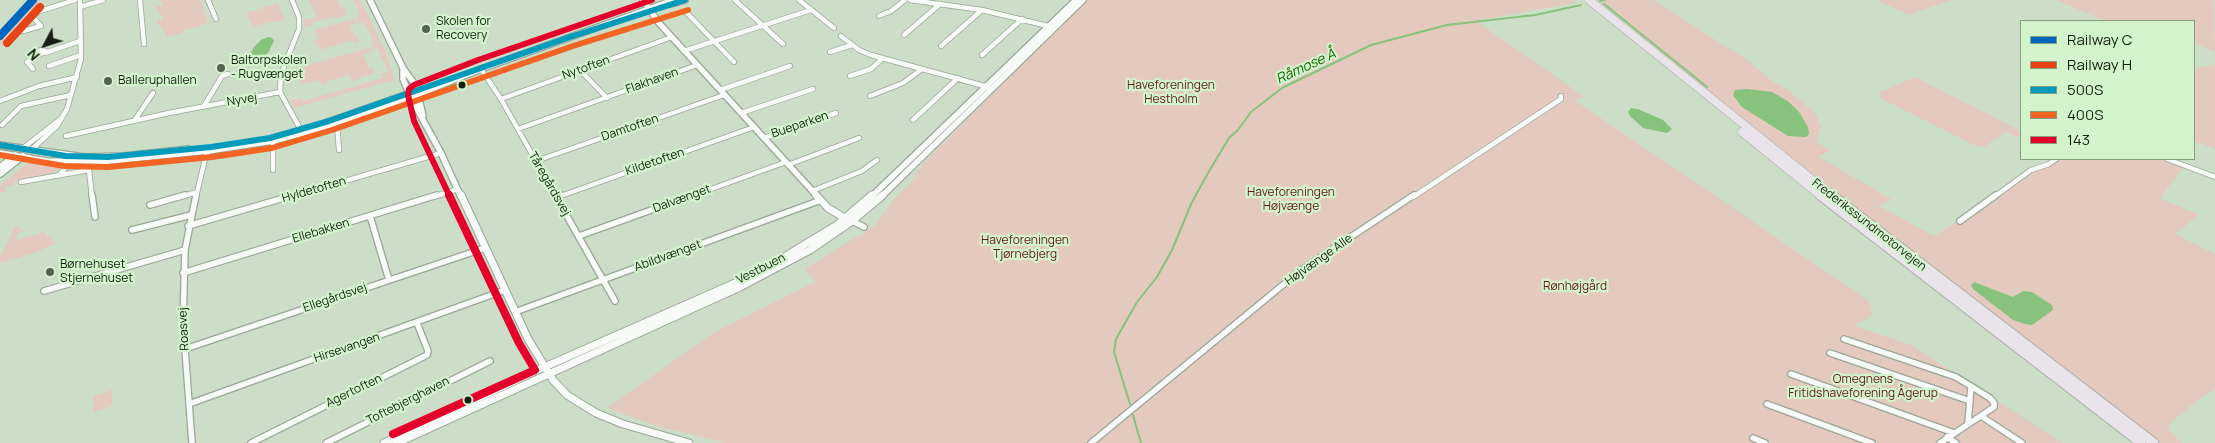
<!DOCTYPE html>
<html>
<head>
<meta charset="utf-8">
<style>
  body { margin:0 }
  #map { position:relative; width:2215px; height:443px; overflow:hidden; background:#ccdec8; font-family:Manrope,sans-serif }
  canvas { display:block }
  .legend { position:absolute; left:2020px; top:20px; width:175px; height:140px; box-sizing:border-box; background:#d3f3cd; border:1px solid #879e82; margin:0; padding:6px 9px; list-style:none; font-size:15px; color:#141f12 }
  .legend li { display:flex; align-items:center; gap:10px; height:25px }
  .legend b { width:25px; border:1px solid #879e82 }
  .north { position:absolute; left:20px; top:20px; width:50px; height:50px; -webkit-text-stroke:4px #d3f3cd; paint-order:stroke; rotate:230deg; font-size:14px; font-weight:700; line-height:20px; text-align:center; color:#141f12 }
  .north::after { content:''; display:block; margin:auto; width:18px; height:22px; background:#141f12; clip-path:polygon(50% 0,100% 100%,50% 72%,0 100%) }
</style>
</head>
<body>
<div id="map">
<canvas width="2215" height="443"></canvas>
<ul class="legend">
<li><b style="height:6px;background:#0065bd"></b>Railway C</li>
<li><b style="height:6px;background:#e64415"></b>Railway H</li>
<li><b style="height:6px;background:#029bbb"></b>500S</li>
<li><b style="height:6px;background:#f26522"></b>400S</li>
<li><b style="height:6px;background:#e4002b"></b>143</li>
</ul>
<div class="north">N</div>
</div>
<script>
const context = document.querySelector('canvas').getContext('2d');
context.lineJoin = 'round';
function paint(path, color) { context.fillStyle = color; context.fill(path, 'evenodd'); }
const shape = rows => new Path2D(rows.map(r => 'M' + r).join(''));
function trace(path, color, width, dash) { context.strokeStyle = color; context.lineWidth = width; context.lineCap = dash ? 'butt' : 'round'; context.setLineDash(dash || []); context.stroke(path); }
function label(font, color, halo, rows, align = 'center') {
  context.font = font + ' Manrope,sans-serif'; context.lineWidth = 4.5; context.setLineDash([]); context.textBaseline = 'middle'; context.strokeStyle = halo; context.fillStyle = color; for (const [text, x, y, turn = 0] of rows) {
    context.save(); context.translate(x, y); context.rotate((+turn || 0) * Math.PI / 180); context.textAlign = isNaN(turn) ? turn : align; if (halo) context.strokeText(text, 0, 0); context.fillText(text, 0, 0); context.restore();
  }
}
paint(shape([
  [36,0,41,0,15,32,0,45,0,39],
  [159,0,200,0,207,20,210,22,194,28,186,29,182,33,168,37,157,21,163,19,156,7,163,5],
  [311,0,337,0,341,8,344,7,346,15,336,19,335,17,329,18,314,22,311,26,305,27,304,20,317,17,309,1],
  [354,0,360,0,369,17,386,52,394,80,294,108,290,101,301,98,303,101,383,78,381,74,389,72,377,48,371,50,373,46,371,43,374,42,365,23,358,23,357,15,360,13],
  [1088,0,1575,0,1578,2,1476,21,1583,96,1576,101,1869,301,1872,315,1855,326,1911,345,2062,443,726,443,657,426,607,408,715,332,815,282,805,269,876,225,893,200,920,174,911,179,929,157],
  [1598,0,1653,0,1750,62,1772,81,1788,90,1815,113,1821,127,1816,142,1831,150,1819,157,1891,199,1879,206,1934,236,1958,221,1966,221,2031,173,2061,159,2163,159,2184,167,2160,198,2199,215,2175,234,2215,254,2215,389,2193,404,2169,424,2168,429,2182,443,2160,443,2086,388,1781,151],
  [1877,0,1951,0,1909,15],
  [2056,0,2214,0,2215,52,2194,43,2194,21,2105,21],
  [278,3,285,20,253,26,246,13],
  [355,19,356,23,349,26,360,42,356,43,354,40,319,50,315,40,318,39,314,30],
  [369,48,370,52,363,54,369,68,372,67,375,72,372,74,352,81,349,75,327,81,328,84,325,85,316,80,301,84,299,79,302,77,298,68],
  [2215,64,2215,149,2197,142,2194,144,2194,69],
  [1915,77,2021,131,2021,135,2017,137,2006,132,1984,147,1980,146,1978,147,1882,99,1879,93],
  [29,162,61,168,53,173,16,181,13,185,4,187,7,192,0,192,0,185],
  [18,225,24,231,18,233,16,240,44,232,56,243,39,251,0,263,0,257,15,226],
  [112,390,112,406,94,412,94,396]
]), '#e4c9be');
paint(shape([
  [268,37,272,38,274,41,268,53,262,56,253,56,251,52,254,47,261,40],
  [1747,89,1772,92,1789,102,1799,112,1808,127,1809,134,1806,137,1788,136,1742,107,1733,95,1735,90],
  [1631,108,1638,109,1663,120,1672,129,1667,133,1643,128,1630,116,1628,112],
  [1974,282,2013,297,2023,291,2032,292,2052,305,2053,310,2032,325,2025,324,2013,320,1973,289,1971,285]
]), '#87c37c');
trace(shape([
  [1600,1,1605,0],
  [1604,4,1707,87],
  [1130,404,1114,352,1116,339,1137,302,1157,277,1172,250,1192,202,1208,173,1229,138,1238,130,1251,112,1282,88,1371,45,1447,25,1535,15,1581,5],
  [1133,415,1141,443]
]), '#87c37c', 2);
const minorFar1 = shape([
  [140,0,144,44],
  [208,0,216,19],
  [292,0,299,17,299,29,281,74,280,92,303,134],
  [735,0,783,44],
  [799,0,834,28],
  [910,0,982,10,1052,27],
  [80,7,103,0],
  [687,13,734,62],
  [879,16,891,11,905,0],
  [23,31,41,26,33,17,37,12,75,0],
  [904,35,940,4],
  [841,36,859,50,871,55,988,87],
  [941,46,982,10],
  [41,50,46,51,39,55,31,55,41,50],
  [684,51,811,10],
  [830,52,852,45],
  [45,53,80,41],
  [982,55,1022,19],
  [49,66,81,55],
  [33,69,27,62,35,57],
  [481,69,501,99,556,197],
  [580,70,607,98],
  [850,76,871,69,883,58],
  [720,90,790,66],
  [870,96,903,83,922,69],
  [501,99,672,37],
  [0,101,39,86,77,77],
  [204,106,222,76,228,74],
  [741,113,813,89],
  [913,120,958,78],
  [134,121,153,93],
  [337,123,339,150],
  [2,125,21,106,71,95],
  [518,129,697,65],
  [66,136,169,113,280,92],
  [764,138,836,113],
  [273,141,273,170],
  [22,149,59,120],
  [31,150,57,126,67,109,81,59,80,0],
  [2167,159,2215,177],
  [536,161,724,95],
  [788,165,859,138],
  [60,174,70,163],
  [21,182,89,170,92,197],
  [812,191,862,171,877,160],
  [180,197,197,192],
  [196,197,206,155,211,147],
  [290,197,441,153],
  [433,197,458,189],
  [558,197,754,127],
  [689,197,786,162],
  [1413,197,1561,99,1561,96],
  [1994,197,2031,170,2049,164,2056,159]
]);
const minor = shape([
  [92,195,95,217],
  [555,195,615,301],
  [557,197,561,195],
  [150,205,185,195],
  [370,216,389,280],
  [852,221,864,227],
  [1960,221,1996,195],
  [188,226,294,195],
  [132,230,191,215],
  [579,236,693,195],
  [183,273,437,195],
  [44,291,185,250],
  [515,312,821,200],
  [1844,339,1956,377,1990,398,1994,403,1994,407,1940,443],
  [185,349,485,248],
  [1830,353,1970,401],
  [1791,374,1954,433],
  [189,404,505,290],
  [1767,404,1872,443],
  [1981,416,2022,443],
  [1968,423,1971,387],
  [1947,437,1956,443],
  [1753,438,1765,443],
  [192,443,183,322,185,250,196,195],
  [251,443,427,355,428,351,417,323],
  [326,443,490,361],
  [1091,443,1301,270,1414,195]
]);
const tertiaryFar1 = shape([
  [370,0,403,68,403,79,411,98,441,153,461,197],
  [643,0,659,23,818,197],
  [671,4,685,0],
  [403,68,416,86,423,116],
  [328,122,413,92],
  [0,145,84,157,124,156,188,149],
  [0,153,47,161,100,162,208,151,273,141,323,128,397,103,481,69,674,0],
  [0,167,15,155],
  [0,174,23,156],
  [871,197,1076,0],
  [881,197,1083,0]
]);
const tertiary = shape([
  [461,195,528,339,553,380,567,395,596,413,623,424,689,443],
  [816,195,828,208,848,220],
  [384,443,531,373,735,283,771,265,837,225,872,195],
  [397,443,740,287,810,250,852,221,883,195]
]);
const motorwayFar1 = shape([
  [1589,0,1834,197],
  [1742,132,1822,197]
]);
const motorway = shape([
  [1820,195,2141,443],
  [1832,195,2154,443]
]);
trace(minorFar1, '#99a696', 6);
trace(minor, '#99a696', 8);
trace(tertiaryFar1, '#99a696', 8);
trace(tertiary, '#99a696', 9);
trace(motorwayFar1, '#acadab', 9);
trace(motorway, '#acadab', 11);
trace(minorFar1, '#f7faf7', 4.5);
trace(minor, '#f7faf7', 5.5);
trace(tertiaryFar1, '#f7faf7', 5.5);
trace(tertiary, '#f7faf7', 7);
trace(motorwayFar1, '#e8e4e9', 8);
trace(motorway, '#e8e4e9', 9);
trace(shape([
  [0,145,66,156,108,157,211,147,270,138,329,121,570,37,685,0]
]), '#029bbb', 6);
trace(shape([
  [0,155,64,166,108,167,212,157,272,148,332,130,573,46,688,10]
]), '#f26522', 6);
trace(shape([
  [450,197,414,121,408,95,409,89,414,85,478,60,652,0]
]), '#e4002b', 6);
trace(shape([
  [393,434,535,370,519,343,449,195]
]), '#e4002b', 8);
trace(shape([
  [0,36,33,0]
]), '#0065bd', 8);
trace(shape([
  [7,43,40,7]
]), '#e64415', 8);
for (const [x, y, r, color] of [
  [426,29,5,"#546252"],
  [221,68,5,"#546252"],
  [108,81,5,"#546252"],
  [462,85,4.5,"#141f12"],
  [50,272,5,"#546252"],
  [468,400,4.5,"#141f12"]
]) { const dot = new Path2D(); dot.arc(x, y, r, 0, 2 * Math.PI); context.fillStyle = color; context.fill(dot); trace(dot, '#d3f3cd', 2); }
label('12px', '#141f12', '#d3f3cd', [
  ["Skolen for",436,22],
  ["Recovery",436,36],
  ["Baltorpskolen",231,61],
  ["- Rugvænget",231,75],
  ["Balleruphallen",118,81],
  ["Børnehuset",60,265],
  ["Stjernehuset",60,279]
], 'left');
label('12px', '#141f12', '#d3f3cd', [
  ["Nytoften",586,68,-20],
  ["Flakhaven",652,81,-20],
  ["Nyvej",242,100,-9],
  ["Bueparken",800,125,-19],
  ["Damtoften",630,128,-19],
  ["Kildetoften",655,162,-19],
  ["Tåregårdsvej",549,184,60],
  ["Hyldetoften",314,190,-16],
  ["Dalvænget",682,199,-20],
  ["Frederikssundmotorvejen",1869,225,38],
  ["Ellebakken",321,231,-17],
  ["Abildvænget",668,256,-20],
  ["Højvænge Alle",1319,260,-35],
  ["Vestbuen",761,269,-27],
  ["Ellegårdsvej",335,298,-19],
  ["Roasvej",184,329,-93],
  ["Hirsevangen",347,348,-19],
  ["Agertoften",354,391,-26],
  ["Toftebjerghaven",408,401,-27]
]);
label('12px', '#66191f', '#d3f3cd', [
  ["Haveforeningen",1171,86],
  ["Hestholm",1171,100],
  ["Haveforeningen",1291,193],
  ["Højvænge",1291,207],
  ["Haveforeningen",1025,241],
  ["Tjørnebjerg",1025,255],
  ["Rønhøjgård",1575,287],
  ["Omegnens",1863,380],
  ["Fritidshaveforening Ågerup",1863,394]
]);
label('italic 14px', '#186601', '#d3f3cd', [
  ["Råmose Å",1306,67,-25]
]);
</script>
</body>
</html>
